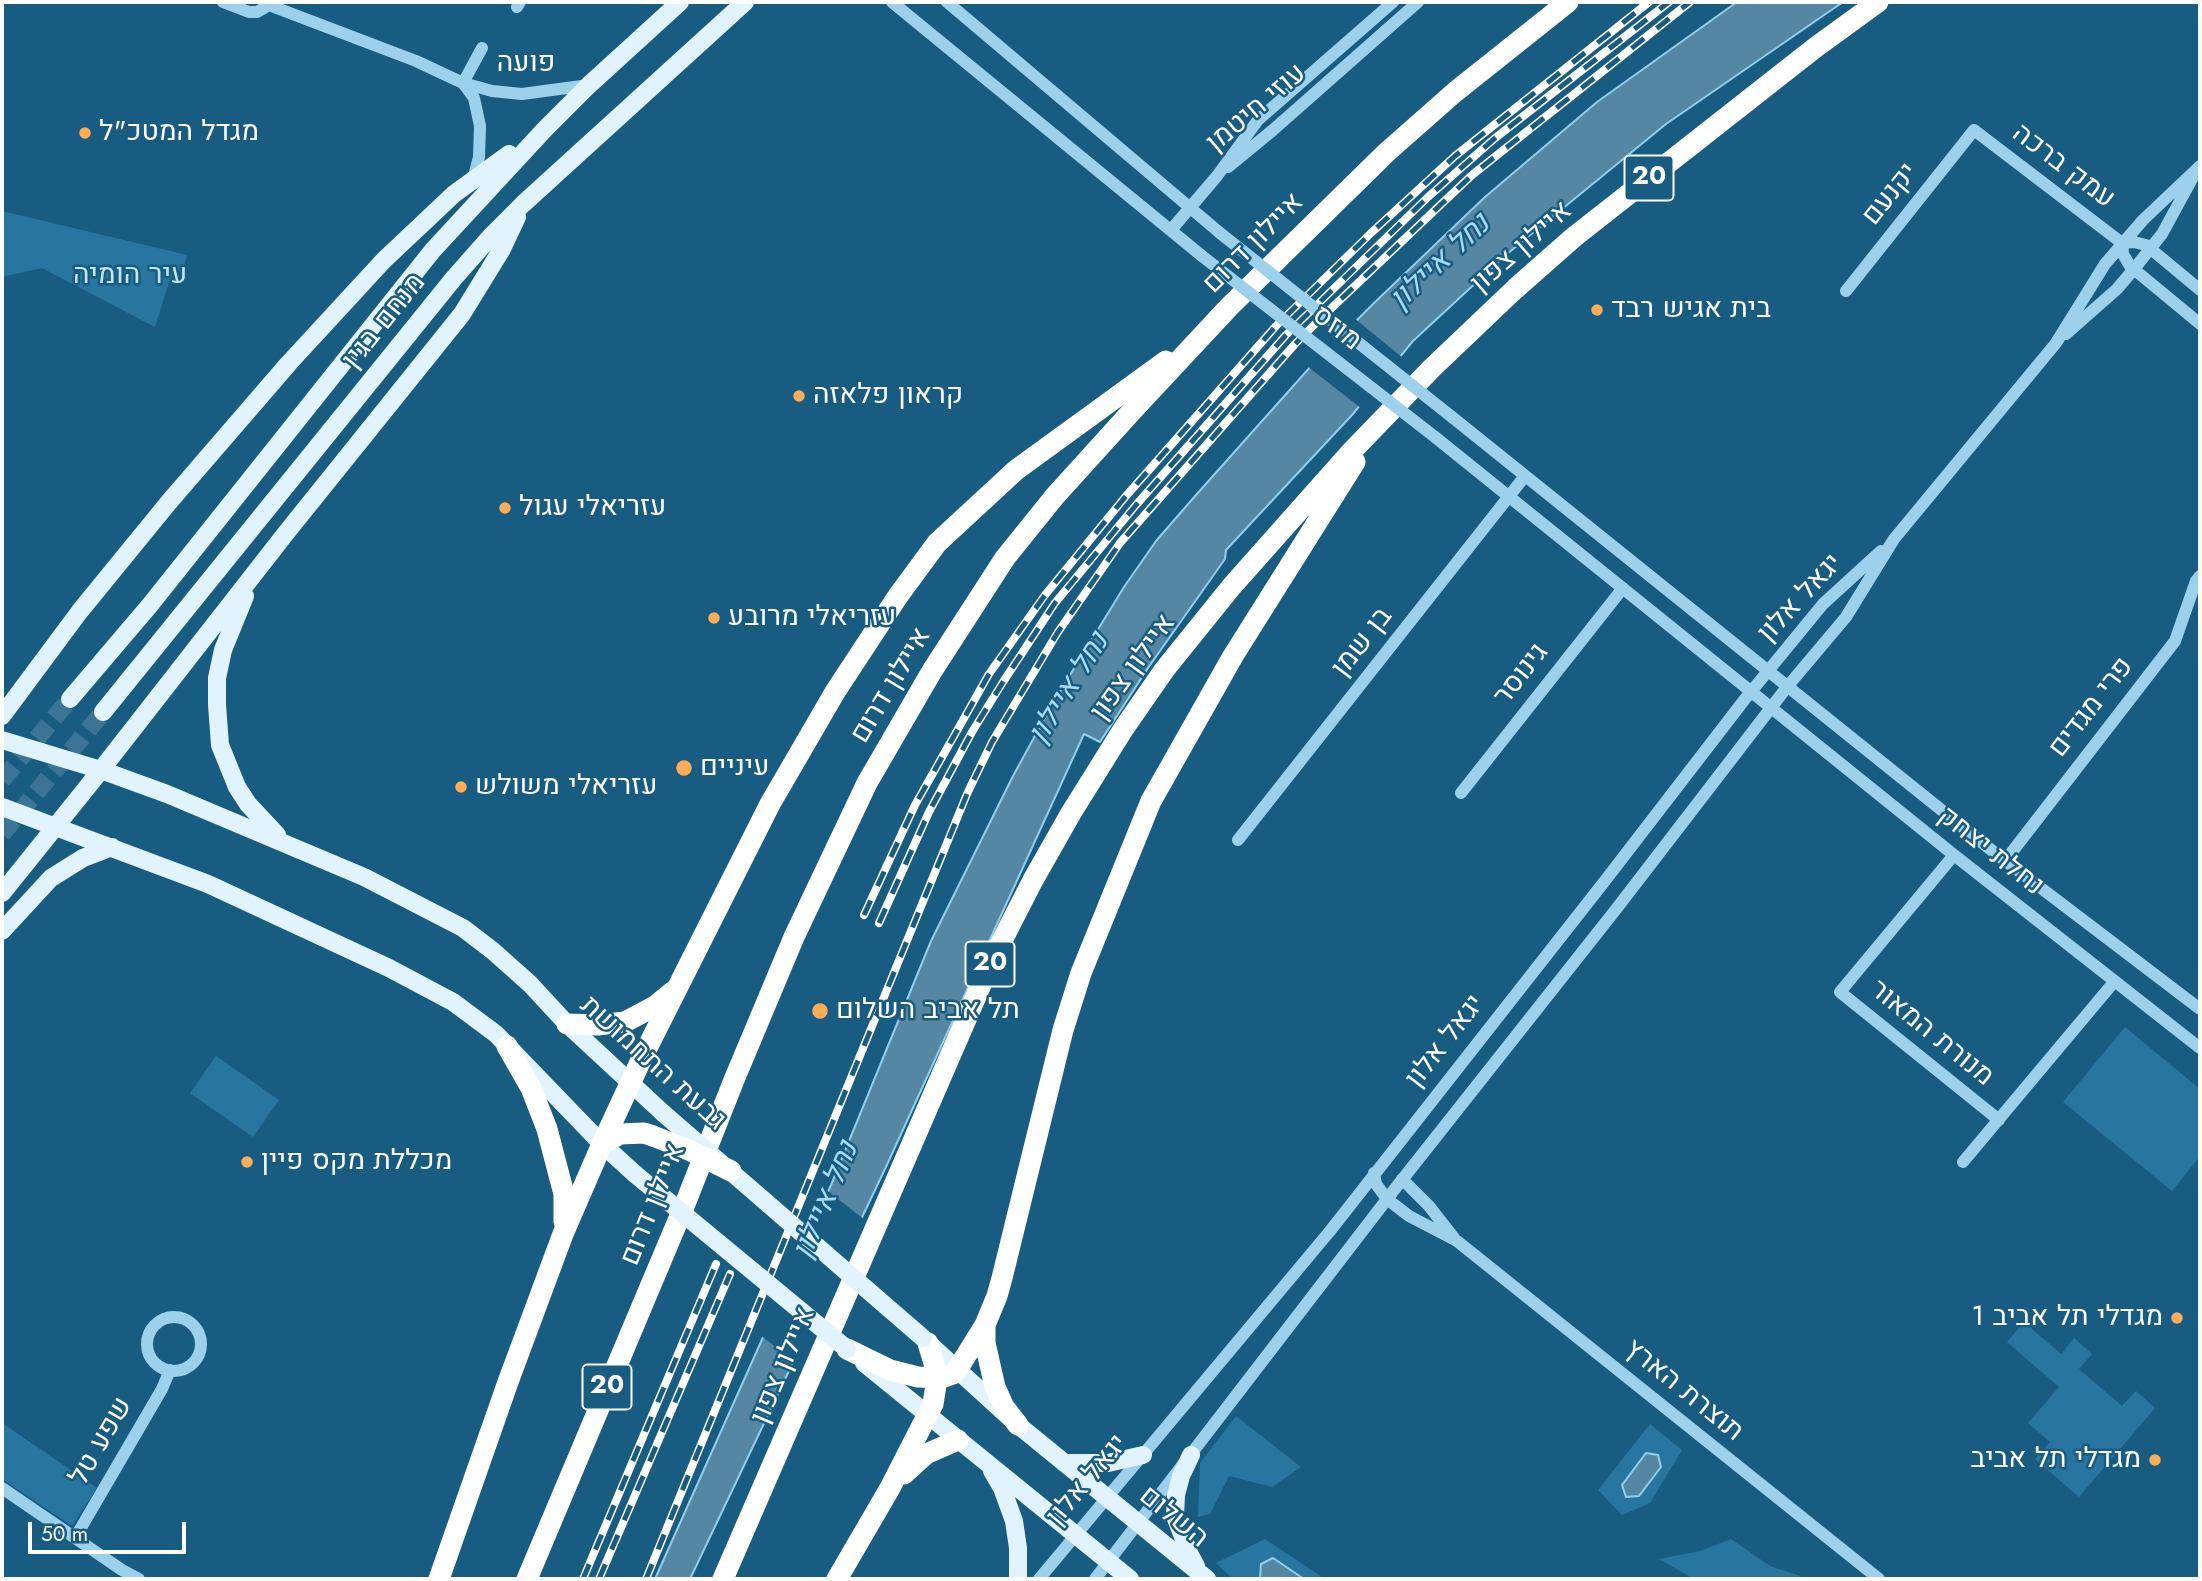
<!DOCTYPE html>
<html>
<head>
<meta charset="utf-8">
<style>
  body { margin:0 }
  #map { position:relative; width:2202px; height:1581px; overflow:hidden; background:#195c82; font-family:Jost,sans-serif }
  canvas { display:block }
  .frame { position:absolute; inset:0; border:4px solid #fff; pointer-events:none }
  .scale { position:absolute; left:28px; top:1522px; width:158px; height:32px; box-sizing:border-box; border:4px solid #fff; border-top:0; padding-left:9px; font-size:21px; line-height:24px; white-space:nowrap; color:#fff; -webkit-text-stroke:5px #195c82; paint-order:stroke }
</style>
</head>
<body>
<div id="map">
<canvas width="2202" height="1581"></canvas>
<div class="frame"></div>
<div class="scale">50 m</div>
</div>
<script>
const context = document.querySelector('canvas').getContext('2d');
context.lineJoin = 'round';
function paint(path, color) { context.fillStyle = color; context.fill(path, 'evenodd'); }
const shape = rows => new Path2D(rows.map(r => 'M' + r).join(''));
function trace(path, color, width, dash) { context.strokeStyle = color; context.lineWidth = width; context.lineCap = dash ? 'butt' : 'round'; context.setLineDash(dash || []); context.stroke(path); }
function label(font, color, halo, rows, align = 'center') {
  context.font = font + ' Jost,Heebo,sans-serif'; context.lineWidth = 5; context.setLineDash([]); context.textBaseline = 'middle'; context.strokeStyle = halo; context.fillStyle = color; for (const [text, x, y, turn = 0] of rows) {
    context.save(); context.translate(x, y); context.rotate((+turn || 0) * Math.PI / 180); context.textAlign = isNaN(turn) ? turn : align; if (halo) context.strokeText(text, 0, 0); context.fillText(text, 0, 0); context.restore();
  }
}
paint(shape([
  [2,211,187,255,179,285,169,282,155,327,42,268,2,277],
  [2125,1027,2200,1089,2200,1156,2172,1191,2063,1102],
  [216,1056,279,1100,253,1137,190,1093],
  [2024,1322,2061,1354,2074,1338,2092,1354,2079,1369,2122,1406,2136,1391,2155,1408,2079,1497,2035,1459,2050,1442,2028,1423,2059,1387,2007,1342],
  [1236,1416,1301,1467,1272,1487,1229,1476,1210,1514,1198,1517,1200,1463],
  [2,1423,97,1488,72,1526,2,1479],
  [1650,1424,1682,1450,1650,1503,1622,1515,1598,1490],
  [1265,1539,1325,1579,1233,1579,1216,1563],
  [1731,1539,1770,1566,1800,1576,1797,1579,1694,1579,1659,1559,1700,1551]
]), '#28769f');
const water = shape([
  [1737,2,1843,2,1666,124,1507,254,1413,341,1352,415,1226,550,1225,559,1148,668,1100,742,1084,734,885,1169,690,1579,655,1579,831,1185,931,941,1013,776,1054,701,1124,587,1156,541,1196,495,1312,365,1374,303,1485,197,1597,102,1737,2],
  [1646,1453,1658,1455,1661,1467,1639,1496,1626,1497,1622,1485,1646,1453],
  [1273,1558,1304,1579,1261,1579,1260,1578,1261,1564,1273,1558]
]);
paint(water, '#5587a3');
trace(water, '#90cfed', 2);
paint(shape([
  [1354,318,1403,358,1362,409,1307,366],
  [825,1189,865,1220,797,1363,760,1335]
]), '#195c82');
trace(shape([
  [2,780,70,699],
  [2,834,103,712]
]), '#3c7495', 18, [18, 9]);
trace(shape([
  [223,2,249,12,257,12,264,8,266,2],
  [892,2,1202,256],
  [947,2,1220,233],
  [266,4,416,61,463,83,492,91,522,94,589,85],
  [517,7,520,2],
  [463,83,474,98,480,126,479,157,473,180],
  [463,83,482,48],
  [1228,167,1273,130,1418,2],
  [1171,230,1217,176,1258,120,1393,2],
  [2122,243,2134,242,2146,245,2200,290],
  [1846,291,1974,130,2122,243,2123,254,2130,266,2200,324],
  [2066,334,2117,289,2134,269,2162,234,2192,179],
  [1452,417,1995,853,2200,1009],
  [1435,437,1954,855,2200,1048],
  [1461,793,1623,588],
  [1238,840,1525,476],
  [1954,855,1840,992,1999,1120],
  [2005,861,2175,641,2196,581,2200,576],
  [1963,1162,2114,982],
  [1374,1173,1376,1184,1387,1199,1409,1216,1457,1241,1879,1579],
  [1402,1179,1429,1206,1454,1238],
  '147 1344a27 27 0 1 1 54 0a27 27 0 1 1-54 0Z',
  [2,1488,122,1570,139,1579],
  [75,1538,162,1389,170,1370],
  [1039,1579,1330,1231,1604,882,1745,699,1823,604,1881,551],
  [1095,1579,1394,1190,1617,908,1787,687,1846,617,1894,539,2056,343,2105,264,2143,220,2200,166]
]), '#9dd0eb', 12);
trace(shape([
  [245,596,223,650,217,678,217,705,220,745,237,787,248,804,277,835],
  [70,699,150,605,433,250,545,129,589,85,680,2],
  [103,712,454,278,492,235,523,204,745,2],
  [2,716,80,611,169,502,289,363,384,260,436,211,454,194,509,154],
  [2,740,101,770,167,794,364,877,463,928,493,951,530,984,567,1024,663,1113],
  [2,807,208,884,389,968,453,1002,496,1034,602,1144,635,1174],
  [2,893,101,770,286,533,462,314,502,249,517,217],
  [2,931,51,878,83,858,112,847],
  [927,1342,1018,1425,1207,1579],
  [864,1363,1130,1579],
  [1191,1455,1181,1476,1176,1495,1175,1516,1190,1555,1196,1566],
  [1064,1463,1108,1463,1143,1455],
  [992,1471,1002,1488,1014,1521,1018,1548,1018,1579]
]), '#e1f3ff', 18);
trace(shape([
  [567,1024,598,1025,625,1022,655,1006,672,992],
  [507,1046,531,1088,547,1129,564,1194,564,1222],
  [602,1144,620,1134,644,1133,653,1136],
  [985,1325,985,1343,995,1387,1004,1407,1018,1425],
  [847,1349,890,1370,918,1377,942,1378,953,1374,957,1370,985,1325,997,1296,1002,1278,1063,1030,1081,973,1151,801,1233,656,1355,462],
  [904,1474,926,1454,958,1440],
  [439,1579,508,1382,563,1234,602,1144,642,1058,770,804,835,692,898,596,937,543,1016,470,1166,361],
  [527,1579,685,1204,734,1080,794,937,867,783,932,671,1005,558,1055,496,1132,411,1229,307,1289,248,1387,152,1455,92,1568,2],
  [723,1579,990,964,1033,880,1071,813,1124,728,1165,669,1232,586,1351,452,1432,368,1515,289,1574,237,1816,47,1878,2],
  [837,1579,890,1488,933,1404,936,1385,936,1370,928,1343]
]), '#fff', 21);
const rail = shape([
  [864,915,915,805,989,674,1045,595,1126,496,1276,326,1371,233,1455,156,1649,2],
  [879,923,929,812,972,732,1003,682,1055,603,1136,505,1286,335,1428,197,1494,139,1669,2],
  [583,1579,716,1264],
  [599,1579,730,1274],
  [646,1579,967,794,992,742,1058,632,1120,543,1295,344,1320,319,1472,175,1690,2]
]);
trace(rail, '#fff', 8);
trace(rail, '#195c82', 5, [16]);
trace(shape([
  [1220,233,1452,417],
  [1202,256,1435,437]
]), '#9dd0eb', 12);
trace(shape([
  [663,1113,923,1338],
  [635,1174,847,1349]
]), '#e1f3ff', 18);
trace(shape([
  [653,1136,691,1151,731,1171]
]), '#fff', 21);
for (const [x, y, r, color] of [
  [85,133,7,"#feac58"],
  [1597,310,7,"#feac58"],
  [799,396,7,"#feac58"],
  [505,508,7,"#feac58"],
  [714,618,7,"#feac58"],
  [684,768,9,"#feac58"],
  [461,787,7,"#feac58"],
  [820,1011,9,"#feac58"],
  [247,1162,7,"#feac58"],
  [2177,1318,7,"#feac58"],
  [2155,1460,7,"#feac58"]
]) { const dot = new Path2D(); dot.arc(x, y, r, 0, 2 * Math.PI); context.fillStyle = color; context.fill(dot); trace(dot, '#195c82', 2.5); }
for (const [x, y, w] of [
  [1649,178,49],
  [990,964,49],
  [607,1387,49]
]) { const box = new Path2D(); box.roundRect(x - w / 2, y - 22.5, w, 45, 5); context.fillStyle = '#195c82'; context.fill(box); trace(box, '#fff', 2); }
label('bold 26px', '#fff', null, [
  ["20",1649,178],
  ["20",990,964],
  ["20",607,1387]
]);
label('28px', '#fff', '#195c82', [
  ["פועה",526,64],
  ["עוזי חיטמן",1257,109,-40],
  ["עמק ברכה",2063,167,37],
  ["יקנעם",1891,195,-51],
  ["איילון דרום",1254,244,-45],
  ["איילון צפון",1522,248,-41],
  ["מנחם בגין",385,322,-51],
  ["מוזס",1336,329,38],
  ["יגאל אלון",1801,599,-47],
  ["בן שמן",1363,643,-52],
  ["איילון צפון",1134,668,-54],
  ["גינוסר",1522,675,-52],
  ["איילון דרום",892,686,-59],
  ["פרי מגדים",2092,708,-52],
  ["נחלת יצחק",1990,852,38],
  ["מנורת המאור",1931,1034,39],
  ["יגאל אלון",1446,1042,-52],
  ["גבעת התחמושת",652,1064,42],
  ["איילון דרום",654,1205,-68],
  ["איילון צפון",784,1366,-67],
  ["תוצרת הארץ",1683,1391,39],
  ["שפע טל",102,1442,-60],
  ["יגאל אלון",1088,1481,-50],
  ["השלום",1173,1518,39]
]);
label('28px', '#fff', '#195c82', [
  ["מגדל המטכ\"ל",99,133],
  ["בית אגיש רבד",1611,310],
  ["קראון פלאזה",813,396],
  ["עזריאלי עגול",519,508],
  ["עזריאלי מרובע",728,618],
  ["עיניים",700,768],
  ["עזריאלי משולש",475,787],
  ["תל אביב השלום",836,1011],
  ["מכללת מקס פיין",261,1162],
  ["מגדלי תל אביב 1",2163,1318,"right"],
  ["מגדלי תל אביב",2141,1460,"right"]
], 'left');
label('28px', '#c2e6f8', '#195c82', [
  ["עיר הומיה",130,276]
]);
label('italic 30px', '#a8daf3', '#195c82', [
  ["נחל איילון",1441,263,-43],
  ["נחל איילון",1070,689,-58],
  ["נחל איילון",827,1201,-67]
]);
</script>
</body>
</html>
